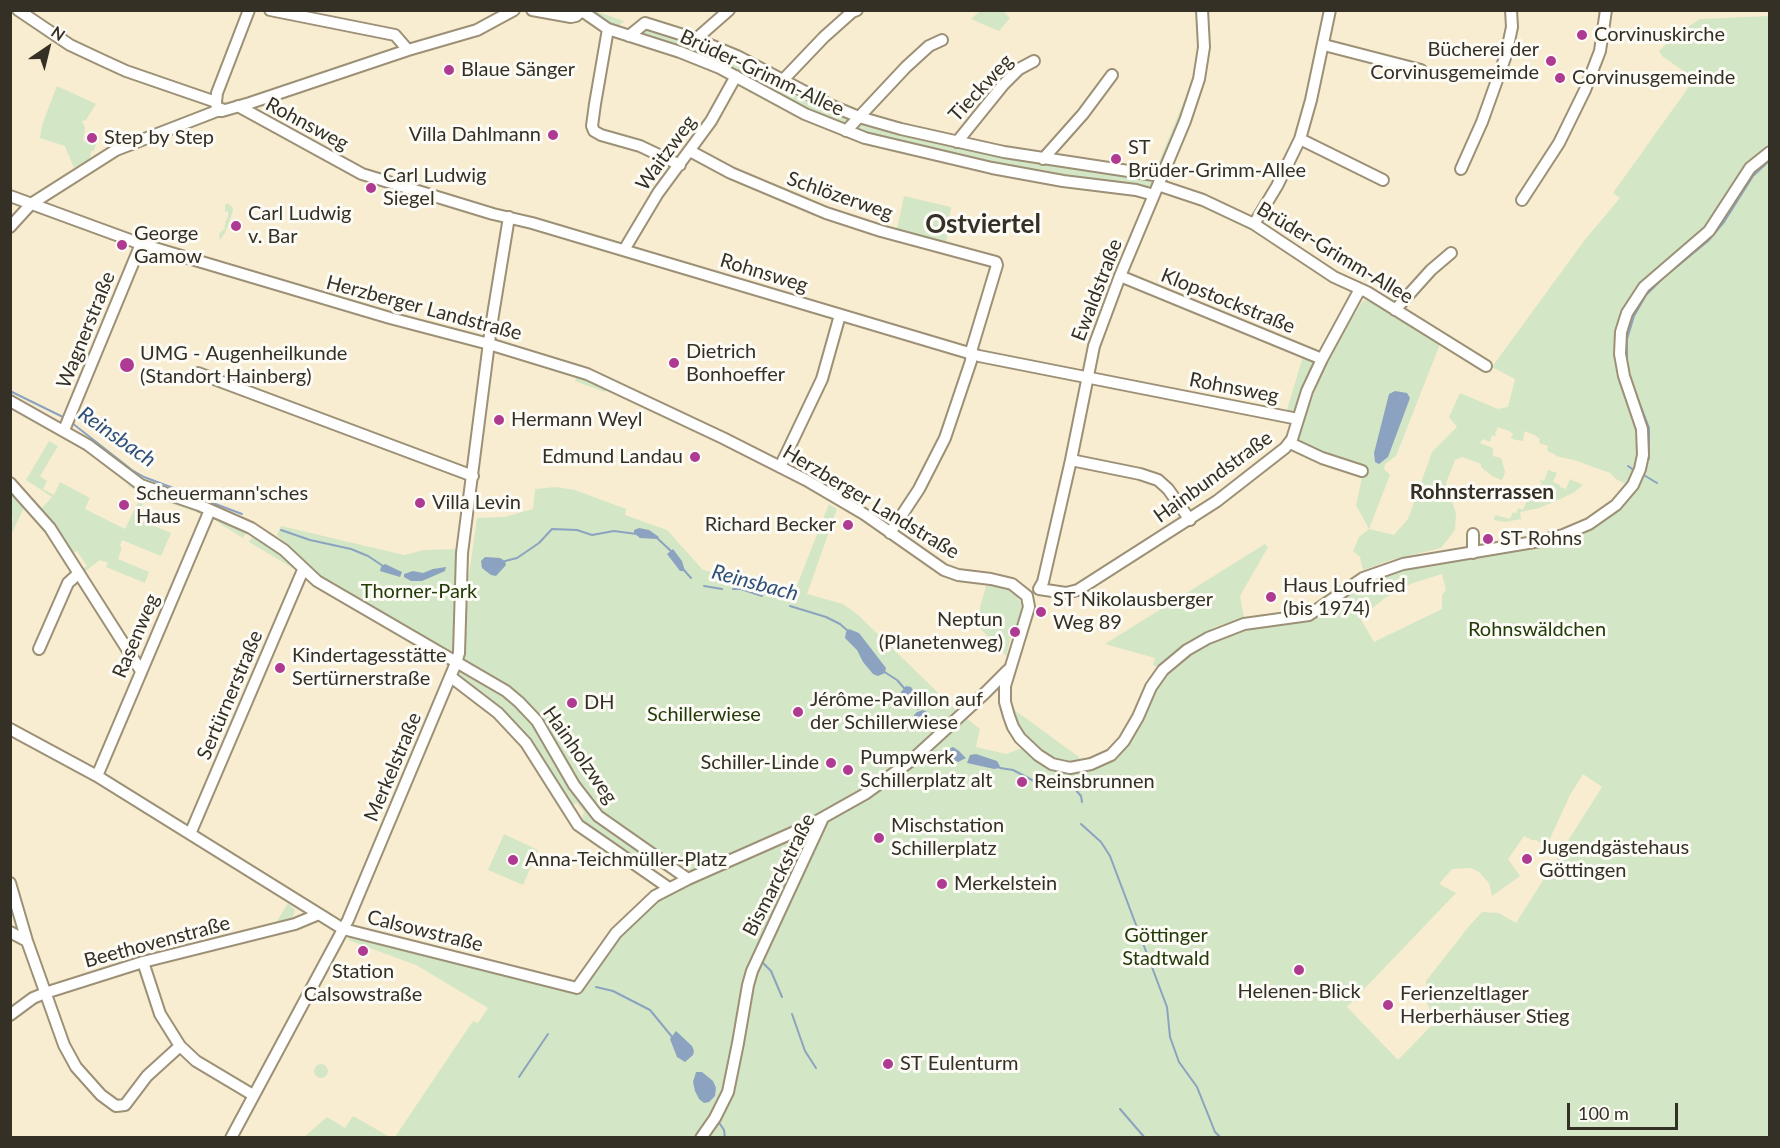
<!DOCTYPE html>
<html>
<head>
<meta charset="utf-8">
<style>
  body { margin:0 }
  #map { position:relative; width:1780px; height:1148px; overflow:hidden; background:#f9edd1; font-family:Lato,sans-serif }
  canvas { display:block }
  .frame { position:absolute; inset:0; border:12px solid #343025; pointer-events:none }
  .north { position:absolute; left:18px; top:18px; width:60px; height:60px; -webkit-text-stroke:4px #fdfbf5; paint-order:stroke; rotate:35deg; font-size:16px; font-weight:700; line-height:24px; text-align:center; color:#343025 }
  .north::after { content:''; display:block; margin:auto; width:21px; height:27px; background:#343025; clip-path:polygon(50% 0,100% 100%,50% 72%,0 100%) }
  .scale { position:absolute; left:1567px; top:1103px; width:111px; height:27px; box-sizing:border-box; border:3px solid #343025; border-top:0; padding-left:8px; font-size:18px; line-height:21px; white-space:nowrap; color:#343025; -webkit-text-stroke:4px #fdfbf5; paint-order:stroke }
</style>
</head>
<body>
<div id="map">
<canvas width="1780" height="1148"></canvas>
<div class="frame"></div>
<div class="north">N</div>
<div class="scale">100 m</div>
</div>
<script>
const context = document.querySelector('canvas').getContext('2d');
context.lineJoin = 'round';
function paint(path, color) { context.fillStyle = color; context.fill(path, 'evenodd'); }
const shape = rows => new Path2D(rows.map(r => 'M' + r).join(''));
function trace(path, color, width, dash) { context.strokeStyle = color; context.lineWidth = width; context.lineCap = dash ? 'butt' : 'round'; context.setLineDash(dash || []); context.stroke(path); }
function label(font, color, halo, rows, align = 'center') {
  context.font = font + ' Lato,sans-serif'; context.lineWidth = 6; context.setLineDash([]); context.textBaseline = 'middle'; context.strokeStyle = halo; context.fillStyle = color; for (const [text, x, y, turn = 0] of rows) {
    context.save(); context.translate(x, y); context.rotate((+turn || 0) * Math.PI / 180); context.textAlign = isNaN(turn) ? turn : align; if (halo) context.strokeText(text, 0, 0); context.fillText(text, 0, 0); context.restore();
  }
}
paint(shape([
  [595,11,624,21,623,23,621,23,619,28,613,27,596,16],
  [980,11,1003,11,1010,18,999,31,971,19],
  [1769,16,1769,1137,395,1137,473,1021,478,1023,488,1008,416,965,348,940,350,935,580,994,620,937,651,906,668,895,705,878,704,876,877,792,914,765,966,718,980,729,976,747,1006,754,1023,748,1051,766,1112,758,1153,689,1166,671,1189,653,1238,629,1305,620,1362,581,1404,569,1559,541,1579,535,1611,515,1635,489,1616,479,1610,473,1574,460,1556,456,1556,455,1547,451,1548,446,1539,443,1540,439,1536,436,1525,431,1523,438,1524,441,1516,440,1511,438,1513,434,1509,431,1498,427,1495,434,1497,437,1492,435,1490,442,1483,439,1480,443,1493,448,1493,456,1501,458,1505,472,1503,478,1501,480,1492,476,1481,467,1481,464,1462,457,1455,460,1446,483,1456,513,1455,530,1441,548,1391,560,1363,570,1360,557,1353,551,1359,537,1369,529,1356,505,1364,469,1298,443,1299,439,1310,403,1325,367,1339,338,1363,301,1370,300,1440,344,1396,456,1385,464,1384,469,1390,475,1369,529,1394,535,1408,519,1432,452,1457,427,1449,417,1460,393,1498,409,1508,407,1515,379,1492,367,1584,241,1620,198,1613,193,1693,81,1692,77,1662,56,1659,51,1674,36,1700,19],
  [1442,574,1446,590,1442,595,1442,609,1374,642,1360,618,1385,598,1413,583],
  [984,757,996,761,1001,768,994,769,967,763],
  [1583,774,1602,787,1516,923,1499,913,1482,912,1470,925,1426,981,1427,1003,1435,1022,1398,1060,1347,1007,1456,893,1439,884,1452,869,1471,868,1479,872,1489,883,1492,896,1520,876,1508,859,1524,836,1532,840,1536,840,1546,847,1570,795],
  [646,28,713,49,850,120,842,126,638,36,637,32],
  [57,86,96,104,86,120,82,121,85,128,83,141,96,143,94,151,91,151,90,159,74,168,65,146,40,138,42,125],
  [1189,89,1191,90,1161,166,1156,169],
  [861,121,1151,180,1152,185,1145,188,994,165,856,131,855,127],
  [904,196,951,207,946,245,898,232,897,229],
  [228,203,233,208,232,214,225,233,220,240,219,234,225,228,224,226,226,224,225,222,228,217,228,211,225,212,225,205],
  [1304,353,1316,361,1295,413,1286,413],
  [577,375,608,388,605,392,575,381],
  [49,441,58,446,40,476,47,481,43,489,54,495,60,482,90,498,85,509,125,529,138,502,143,504,137,519,171,533,161,556,122,540,120,546,122,548,118,559,149,572,145,583,106,567,108,563,100,560,84,572,82,569,87,566,77,551,72,554,40,510,52,497,26,480],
  [1548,470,1557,473,1553,482,1560,485,1560,487,1566,489,1570,479,1583,485,1573,493,1558,500,1539,508,1520,512,1521,519,1505,522,1494,520,1495,515,1510,519,1513,512,1516,514,1518,508,1523,510,1527,500,1526,498,1526,496,1530,497,1533,492,1538,493,1542,483,1540,482,1540,480,1544,481],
  [130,484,149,494,196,510,202,514,143,494,132,488,128,486],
  [556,487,575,490,626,509,625,515,667,530,703,570,794,593,829,504,837,509,807,594,843,604,857,614,957,711,904,760,860,791,805,823,690,871,604,817,592,806,514,692,507,685,470,664,465,659,468,582,477,518,504,517,533,509,535,489],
  [11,489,25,505,11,535,11,523,13,519,11,514],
  [213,516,247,531,243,538,222,525,211,517],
  [281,526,404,555,424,550,459,549,455,650,450,654,325,581,306,566,277,535],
  [254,535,287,559,296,570,249,542],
  [1265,544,1268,547,1240,596,1244,618,1215,627,1202,635,1158,667,1153,665,1155,658,1105,644],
  [987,583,1012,591,1022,604,1022,614,1016,636,1011,637,1006,656,979,627,980,607],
  [460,672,504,698,507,696,534,724,581,801,654,858,653,862,647,870,580,824,584,812,577,803,569,806,541,761,457,679],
  [1013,709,1079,757,1080,762,1059,761,1045,754,1023,734,1018,726,1011,710],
  [504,834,538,850,523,885,488,870],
  [288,903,295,910,293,916,290,920,276,923],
  '314 1071a7 7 0 1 1 14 0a7 7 0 1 1-14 0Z',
  [353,1116,390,1137,304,1137,327,1117,345,1128]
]), '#d3e6c5');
paint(shape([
  [1395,391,1407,393,1410,398,1388,457,1379,464,1375,462,1374,453,1389,394],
  [639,528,649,530,659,537,657,539,640,538,634,533,634,530],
  [673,549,682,561,685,571,680,571,667,554],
  [485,557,500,558,505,561,506,565,496,576,491,575,482,568,481,561],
  [385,564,402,572,400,577,380,571,381,567],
  [446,567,445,571,422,581,411,581,404,577,404,574,413,571,423,573,433,569],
  [849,629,859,633,886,668,885,673,878,676,873,674,863,662,857,650,845,638,846,632],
  [906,686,911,687,921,702,921,708,918,710,901,696,901,692],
  [923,710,927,712,929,716,923,730,920,727,914,730,914,715,917,712],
  [953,747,959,751,966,758,958,762,947,757,944,751],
  [976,754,997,761,1001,768,994,769,967,763,970,755],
  [676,1031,692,1046,694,1051,693,1055,685,1062,677,1057,670,1039],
  [696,1072,702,1072,713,1081,716,1088,715,1096,709,1102,704,1103,699,1099,695,1091,693,1082]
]), '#8ba3c0');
trace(shape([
  [1627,364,1627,339,1634,316,1646,295,1663,278,1708,241,1724,222,1753,176,1770,160],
  [1631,381,1649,428,1649,459],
  [10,391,65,418],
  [72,423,132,470,144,477,242,514],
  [1628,466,1635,471],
  [1642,474,1657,483],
  [281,530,310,540,351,549,368,556,383,566],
  [657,538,672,552],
  [505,561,517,558,539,543,552,529,577,530,592,535,614,531,637,534],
  [683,569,691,578],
  [704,586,722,589],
  [733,589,741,589,762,596],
  [790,606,826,617,840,624,848,631],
  [883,671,897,680,904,688],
  [1000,768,1013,770,1034,781],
  [1041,784,1074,788,1081,796,1082,802],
  [1081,824,1101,842,1110,856,1167,1007,1170,1037,1179,1062,1197,1087,1215,1132,1221,1138],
  [762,962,771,971,782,997],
  [596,987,613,991,650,1010,673,1038],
  [792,1014,805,1051,816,1068],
  [519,1077,548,1034],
  [1120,1109,1145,1138],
  [718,1121,724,1130,725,1138]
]), '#8ba3c0', 2);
const minor = shape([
  [18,10,70,45,102,60,126,71,216,102],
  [270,10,395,35,408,50],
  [532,10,571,17,576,16,583,10],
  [582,11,608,29,680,52,720,68,805,114,865,138,992,168,1063,181,1136,190,1154,195],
  [608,29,595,104,592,126,594,131,601,135,640,146,680,165],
  [629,36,645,23,696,39,737,56,830,105,859,117,901,129,1004,152,1161,176],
  [696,39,729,10],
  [1324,45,1421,70],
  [782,81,824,37,852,12,857,10],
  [238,106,362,174,493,214,532,223,979,356,1298,419],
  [217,108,216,102,217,93,249,10],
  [218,111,222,111,250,103,408,50,477,30,514,10],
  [846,131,906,67,929,46,942,40],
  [1300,139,1383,180],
  [957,142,1003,85,1019,69,1034,61],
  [690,151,731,173,826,213,881,231,996,262,997,265,972,348,971,361,945,438,919,489,890,533],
  [1043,159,1083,114,1112,75],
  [1461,169,1482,122,1506,55,1512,27,1511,10],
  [1158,185,1203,200,1254,224,1334,277,1367,292,1486,366],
  [10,196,141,244,390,318,489,344,587,374,723,438,806,480,864,514,944,570,958,575,991,579,1012,584,1027,596,1029,607,1005,686,1005,702,1009,716,1013,727,1020,738,1038,755,1052,764,1070,768,1091,764,1111,755,1124,741,1138,717,1151,687,1163,670,1187,650,1208,638,1244,624,1309,615,1363,578,1403,564,1540,541,1563,535,1589,524,1616,505,1633,485,1640,469,1643,455,1642,429,1624,376,1620,354,1621,332,1627,313,1644,287,1709,231,1750,168,1770,152],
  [1522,200,1559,143,1585,90,1600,51,1606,10],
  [1254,224,1277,186,1300,139,1311,100,1330,10],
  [10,227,31,204,116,150,222,109],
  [624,250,658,193,711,121,736,76],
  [1120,276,1322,359],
  [1395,310,1431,270,1451,253],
  [198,373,473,476],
  [10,401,88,445,141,485,199,505,251,528,284,550,317,581,506,691,519,702,537,721,574,785,598,816,688,879],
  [64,430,141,244],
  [1290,443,1322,458,1362,471],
  [1071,460,1140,474,1158,480,1168,489,1190,520],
  [780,467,822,379,840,315],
  [10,483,50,528,141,671],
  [1473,534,1473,553],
  [1039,589,1043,582,1071,460,1094,346,1120,276,1185,121,1199,79,1204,47,1202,10],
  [1039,589,1066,593,1078,590,1217,501,1285,448,1292,439,1307,391,1322,359,1360,289],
  [39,649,68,583,79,573],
  [451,677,498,713,526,743,578,825,669,888],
  [10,729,97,776,343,929,577,988,616,933,655,896,688,879,808,826,865,794,912,760,985,693,1008,670],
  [97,776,210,510],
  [190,834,303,570],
  [10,883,27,941,64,1045,76,1067,101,1095,116,1106,125,1105,147,1076,180,1046],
  [10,932,27,941],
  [143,962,160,1014,180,1046,196,1061,253,1095],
  [10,1015,33,998,45,993,143,962,295,924,319,914],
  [231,1138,348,920,456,663,459,653,462,553,491,327,509,217],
  [701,1138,715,1118,728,1092,738,1043,748,985,752,971,823,818]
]);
trace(minor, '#9c9076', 14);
trace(minor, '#fff', 10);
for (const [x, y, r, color] of [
  [1582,35,6,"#af3a91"],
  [1551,61,6,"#af3a91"],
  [449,70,6,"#af3a91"],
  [1560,78,6,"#af3a91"],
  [553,135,6,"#af3a91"],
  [92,138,6,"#af3a91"],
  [1116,159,6,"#af3a91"],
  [371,188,6,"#af3a91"],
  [236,226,6,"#af3a91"],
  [122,245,6,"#af3a91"],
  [674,363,6,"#af3a91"],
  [127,365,8,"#af3a91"],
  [499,420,6,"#af3a91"],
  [695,457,6,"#af3a91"],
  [420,503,6,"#af3a91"],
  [124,505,6,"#af3a91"],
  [848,525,6,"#af3a91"],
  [1488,539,6,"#af3a91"],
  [1271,597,6,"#af3a91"],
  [1041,612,6,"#af3a91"],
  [1015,632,6,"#af3a91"],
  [280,668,6,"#af3a91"],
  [572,703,6,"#af3a91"],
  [798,712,6,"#af3a91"],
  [831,763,6,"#af3a91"],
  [848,770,6,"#af3a91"],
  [1022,782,6,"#af3a91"],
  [879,838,6,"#af3a91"],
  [1527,859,6,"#af3a91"],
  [513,860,6,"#af3a91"],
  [942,884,6,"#af3a91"],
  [363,951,6,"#af3a91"],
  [1299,970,6,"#af3a91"],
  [1388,1005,6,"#af3a91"],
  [888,1064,6,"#af3a91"]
]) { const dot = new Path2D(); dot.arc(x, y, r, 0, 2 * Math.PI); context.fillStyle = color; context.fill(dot); trace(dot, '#fdfbf5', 2); }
label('20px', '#343025', '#fdfbf5', [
  ["Corvinuskirche",1594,35],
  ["Bücherei der",1539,50,"right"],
  ["Corvinusgemeimde",1539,73,"right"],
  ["Blaue Sänger",461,70],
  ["Corvinusgemeinde",1572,78],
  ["Villa Dahlmann",541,135,"right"],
  ["Step by Step",104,138],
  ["ST",1128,148],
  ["Brüder-Grimm-Allee",1128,171],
  ["Carl Ludwig",383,176],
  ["Siegel",383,199],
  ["Carl Ludwig",248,214],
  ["v. Bar",248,237],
  ["George",134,234],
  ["Gamow",134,257],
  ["Dietrich",686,352],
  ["Bonhoeffer",686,375],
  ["UMG - Augenheilkunde",140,354],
  ["(Standort Hainberg)",140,377],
  ["Hermann Weyl",511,420],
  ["Edmund Landau",683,457,"right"],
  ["Scheuermann'sches",136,494],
  ["Haus",136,517],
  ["Villa Levin",432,503],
  ["Richard Becker",836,525,"right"],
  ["ST Rohns",1500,539],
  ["Haus Loufried",1283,586],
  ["(bis 1974)",1283,609],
  ["ST Nikolausberger",1053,600],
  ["Weg 89",1053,623],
  ["Neptun",1003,620,"right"],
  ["(Planetenweg)",1003,643,"right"],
  ["Kindertagesstätte",292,656],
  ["Sertürnerstraße",292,679],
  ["Jérôme-Pavillon auf",810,700],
  ["der Schillerwiese",810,723],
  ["DH",584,703],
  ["Pumpwerk",860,758],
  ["Schillerplatz alt",860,781],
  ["Schiller-Linde",819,763,"right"],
  ["Reinsbrunnen",1034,782],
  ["Mischstation",891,826],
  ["Schillerplatz",891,849],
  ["Jugendgästehaus",1539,848],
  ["Göttingen",1539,871],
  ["Anna-Teichmüller-Platz",525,860],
  ["Merkelstein",954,884],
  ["Station",363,972,"center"],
  ["Calsowstraße",363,995,"center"],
  ["Helenen-Blick",1299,992,"center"],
  ["Ferienzeltlager",1400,994],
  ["Herberhäuser Stieg",1400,1017],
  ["ST Eulenturm",900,1064]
], 'left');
label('20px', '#343025', '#fdfbf5', [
  ["Brüder-Grimm-Allee",762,73,25],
  ["Tieckweg",981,88,-47],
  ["Rohnsweg",307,124,28],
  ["Waitzweg",666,153,-54],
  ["Schlözerweg",840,196,19],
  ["Brüder-Grimm-Allee",1335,253,31],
  ["Rohnsweg",764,273,17],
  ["Ewaldstraße",1097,290,-69],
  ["Klopstockstraße",1228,301,22],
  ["Herzberger Landstraße",424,308,15],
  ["Wagnerstraße",86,330,-68],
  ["Rohnsweg",1234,388,11],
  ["Hainbundstraße",1213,477,-36],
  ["Herzberger Landstraße",871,502,31],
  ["Rasenweg",136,636,-67],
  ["Sertürnerstraße",230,695,-67],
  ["Hainholzweg",580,755,55],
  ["Merkelstraße",393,767,-67],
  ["Bismarckstraße",779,875,-63],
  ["Calsowstraße",425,931,14],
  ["Beethovenstraße",157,942,-15]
]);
label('20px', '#223b08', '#fdfbf5', [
  ["Thorner-Park",419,592],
  ["Rohnswäldchen",1537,630],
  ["Schillerwiese",704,715],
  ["Göttinger",1166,936],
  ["Stadtwald",1166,959]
]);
label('italic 21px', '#2d507a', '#fdfbf5', [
  ["Reinsbach",117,437,35],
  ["Reinsbach",755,583,15]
]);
label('bold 21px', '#343025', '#fdfbf5', [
  ["Rohnsterrassen",1482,492]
]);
label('bold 26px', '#343025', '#fdfbf5', [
  ["Ostviertel",983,225]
]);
</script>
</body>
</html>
